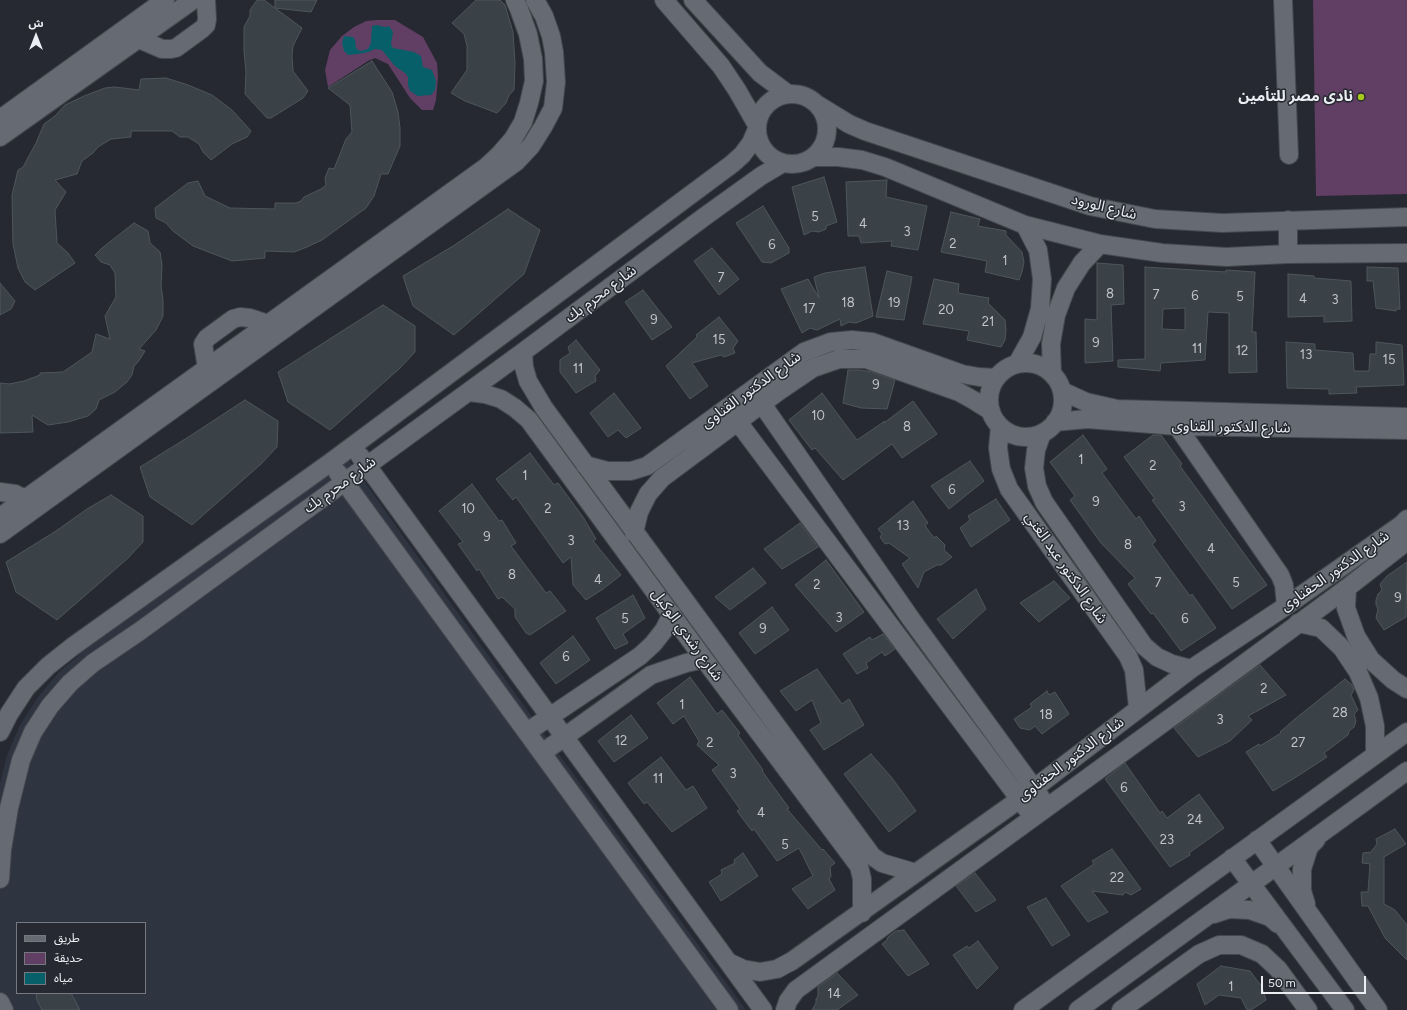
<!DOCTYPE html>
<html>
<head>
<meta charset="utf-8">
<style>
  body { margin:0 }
  #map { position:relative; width:1407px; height:1010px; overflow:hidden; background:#262931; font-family:Figtree,"Noto Sans Arabic",sans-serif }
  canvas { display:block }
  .legend { position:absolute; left:16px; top:922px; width:130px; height:72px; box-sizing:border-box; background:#262931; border:1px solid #75787f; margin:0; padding:5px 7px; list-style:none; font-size:12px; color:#eceef4 }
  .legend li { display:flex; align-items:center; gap:8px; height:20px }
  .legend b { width:20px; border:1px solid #75787f }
  .north { position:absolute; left:16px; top:16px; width:40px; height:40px; -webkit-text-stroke:3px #262931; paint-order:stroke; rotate:0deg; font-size:11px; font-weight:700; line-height:16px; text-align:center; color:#eceef4 }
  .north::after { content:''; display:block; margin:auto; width:14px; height:18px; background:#eceef4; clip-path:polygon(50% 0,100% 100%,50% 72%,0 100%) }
  .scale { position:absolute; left:1261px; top:976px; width:105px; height:18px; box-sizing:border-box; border:2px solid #eceef4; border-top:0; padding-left:5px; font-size:12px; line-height:14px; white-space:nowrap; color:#eceef4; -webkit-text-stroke:3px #262931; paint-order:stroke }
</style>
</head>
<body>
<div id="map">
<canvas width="1407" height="1010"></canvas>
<ul class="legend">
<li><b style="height:5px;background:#666a72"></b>طريق</li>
<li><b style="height:11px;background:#613e63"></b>حديقة</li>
<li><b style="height:11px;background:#065f69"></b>مياه</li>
</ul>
<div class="north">ش</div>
<div class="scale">50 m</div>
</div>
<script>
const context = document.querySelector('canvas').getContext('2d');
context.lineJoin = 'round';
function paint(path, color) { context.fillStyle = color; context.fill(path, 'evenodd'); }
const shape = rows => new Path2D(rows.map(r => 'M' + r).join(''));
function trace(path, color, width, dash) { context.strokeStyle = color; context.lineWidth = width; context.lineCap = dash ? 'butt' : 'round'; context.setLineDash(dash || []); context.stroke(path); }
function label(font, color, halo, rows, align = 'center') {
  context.font = font + ' Figtree,"Noto Sans Arabic",sans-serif'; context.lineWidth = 3; context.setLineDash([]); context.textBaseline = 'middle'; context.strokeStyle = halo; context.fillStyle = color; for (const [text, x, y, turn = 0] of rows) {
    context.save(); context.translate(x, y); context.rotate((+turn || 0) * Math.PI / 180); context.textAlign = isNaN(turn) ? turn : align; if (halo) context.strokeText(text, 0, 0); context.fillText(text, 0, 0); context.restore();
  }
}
paint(shape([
  [349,460,547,738,746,1010,0,1010,0,783,7,755,20,725,38,697,59,672,84,651],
  [17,923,145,923,145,993,17,993]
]), '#2f3441');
paint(shape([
  [1313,0,1407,0,1407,194,1316,196],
  [377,20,395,20,423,37,437,63,438,77,436,100,433,110,422,110,410,98,388,64,375,58,368,61,328,87,325,70,330,50,342,36,354,27,366,21]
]), '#613e63');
paint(shape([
  [376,25,385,27,389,26,393,32,391,44,393,48,414,52,421,56,423,67,432,70,436,81,435,90,431,95,418,96,410,91,408,85,408,77,405,73,395,66,382,50,375,49,368,52,358,54,348,55,344,51,342,43,344,36,353,37,355,40,356,48,358,50,361,51,368,49,371,43,372,26]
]), '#065f69');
const building = shape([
  [257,0,264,0,275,8,275,0,317,0,311,12,275,8,302,28,293,46,292,56,293,71,308,91,303,98,271,118,267,118,245,94,246,72,244,51,244,27,250,16,250,10,257,0],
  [476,0,500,0,505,5,513,32,515,63,514,90,509,95,506,103,497,113,465,101,451,93,467,70,467,46,464,34,452,23,476,0],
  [372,61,392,92,398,112,400,128,400,146,388,174,381,174,374,196,366,208,322,240,307,247,294,252,265,251,265,258,232,261,193,246,173,231,166,223,156,218,155,208,188,183,198,181,205,196,230,208,275,209,275,203,296,203,301,201,304,197,321,189,326,185,325,178,329,168,334,169,346,139,352,132,350,105,328,88,372,61],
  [166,78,188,85,212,95,232,110,251,131,247,137,232,144,211,160,203,152,199,144,188,137,180,137,172,131,131,131,131,137,111,139,98,147,93,153,82,161,77,174,55,180,66,192,55,210,57,243,68,253,75,263,35,290,25,282,18,268,13,244,12,195,18,170,23,167,36,143,44,124,55,116,65,105,84,96,105,88,115,87,139,90,141,79,166,78],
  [824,177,837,222,826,226,826,229,819,232,812,231,804,235,792,187,824,177],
  [887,180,886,197,927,206,918,250,891,246,892,241,861,243,859,236,848,236,846,182,887,180],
  [763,206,789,248,789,253,771,263,762,262,736,223,763,206],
  [508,209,540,230,524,274,454,335,413,306,403,276,453,246,508,209],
  [951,212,980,219,978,226,1006,231,1006,235,1022,252,1024,262,1022,272,1019,280,985,272,987,261,941,252,951,212],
  [134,223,148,231,150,243,160,252,162,265,161,286,163,300,163,316,156,330,139,349,145,351,138,362,134,366,132,375,127,382,115,392,99,400,96,409,88,416,68,422,48,425,32,415,33,432,0,433,0,383,9,384,24,381,40,375,40,373,63,372,92,352,96,334,110,339,105,316,116,297,115,273,110,265,101,262,95,255,102,248,134,223],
  [712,248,739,279,719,295,694,261,712,248],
  [1097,263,1123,265,1124,304,1111,305,1113,361,1085,363,1085,319,1097,320,1097,263],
  [865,267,873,316,856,323,849,322,841,326,840,319,817,330,810,328,802,333,781,289,808,279,819,298,814,277,825,273,865,267],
  [1145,267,1226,272,1226,270,1255,272,1252,332,1256,332,1257,372,1229,373,1229,313,1208,312,1205,360,1161,363,1160,371,1118,367,1118,360,1145,359,1145,267],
  [1185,308,1185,330,1162,329,1163,309,1185,308],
  [1367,267,1398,268,1400,309,1396,309,1396,311,1376,308,1373,281,1367,281,1367,267],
  [887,271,912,277,904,320,876,317,887,271],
  [1288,274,1314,276,1314,278,1351,281,1352,321,1324,322,1324,316,1288,317,1288,274],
  [934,279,959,284,958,293,989,298,988,303,1005,320,1006,330,1005,340,1001,347,967,340,969,331,923,324,934,279],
  [0,283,15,301,11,309,0,315,0,283],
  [643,290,672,327,652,340,625,302,643,290],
  [383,305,415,326,415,352,399,369,330,430,288,402,278,372,383,305],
  [719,317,738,341,733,348,735,353,724,357,721,355,692,363,708,386,690,399,666,366,697,337,696,335,719,317],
  [576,340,600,370,595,376,596,381,576,393,560,372,560,360,570,353,568,347,576,340],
  [1286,342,1315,344,1315,350,1353,353,1354,371,1369,371,1370,354,1376,354,1376,342,1402,345,1404,385,1356,387,1357,393,1329,394,1329,389,1287,388,1286,342],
  [848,370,860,370,872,372,895,380,887,409,861,408,843,403,848,370],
  [614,393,641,428,626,438,618,430,608,437,590,413,614,393],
  [822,393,857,440,885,421,884,423,913,401,937,434,902,458,892,444,843,480,815,448,812,450,789,420,822,393],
  [245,400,278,421,277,447,261,464,192,525,150,497,140,467,190,436,245,400],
  [1083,435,1107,469,1102,473,1136,519,1139,516,1156,541,1152,544,1190,596,1192,594,1216,628,1181,651,1153,613,1151,614,1128,584,1135,578,1101,543,1070,500,1075,496,1050,462,1083,435],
  [1153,435,1161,435,1182,464,1180,466,1267,585,1232,609,1152,500,1155,499,1124,457,1153,435],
  [530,453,554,485,558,483,583,517,596,539,593,541,621,575,603,589,586,600,573,585,571,557,563,563,516,497,513,500,496,479,530,453],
  [970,461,984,481,949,509,931,486,970,461],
  [472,484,499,521,502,520,516,543,511,546,546,593,550,591,566,611,530,635,526,633,515,617,515,609,502,597,498,599,479,569,477,571,458,544,463,542,439,511,472,484],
  [111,495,143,516,143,542,127,559,57,620,16,592,6,562,56,531,87,509,111,495],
  [996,499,1010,520,971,547,960,528,970,520,968,516,996,499],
  [913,501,928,523,925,525,926,527,934,538,936,536,945,545,944,550,952,557,941,565,937,565,924,572,918,588,902,564,910,558,889,543,885,544,880,537,882,534,878,529,913,501],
  [800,523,818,547,782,569,764,549,800,523],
  [826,560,864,612,836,632,795,585,826,560],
  [1407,562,1406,617,1384,630,1376,618,1378,609,1376,605,1376,600,1378,594,1382,590,1380,584,1387,576,1407,562],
  [753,568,766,583,730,610,715,597,753,568],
  [1054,581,1070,598,1039,622,1020,603,1054,581],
  [976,589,986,609,953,639,937,619,976,589],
  [633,595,645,618,623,634,628,643,615,649,596,618,633,595],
  [772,607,789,630,755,654,739,633,772,607],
  [883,634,895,649,885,656,882,652,866,663,868,668,857,674,843,654,870,637,872,640,883,634],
  [573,636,590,660,556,684,540,663,573,636],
  [1260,665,1286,695,1248,716,1252,720,1230,741,1198,757,1174,728,1260,665],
  [817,669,842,704,849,699,864,725,824,750,810,730,821,723,812,700,796,711,780,691,817,669],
  [690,677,717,714,722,710,740,733,738,735,763,770,762,771,789,808,787,809,822,850,823,849,835,863,830,867,831,876,829,879,835,890,808,909,792,889,813,876,799,848,777,861,754,829,752,831,737,811,740,809,712,770,719,765,697,745,699,741,684,716,673,724,657,703,690,677],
  [1345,679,1352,685,1354,690,1351,695,1358,710,1354,714,1356,721,1354,727,1349,731,1348,735,1324,753,1327,757,1293,779,1273,791,1246,752,1259,744,1260,746,1281,733,1280,732,1295,719,1345,679],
  [1047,691,1049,695,1055,692,1069,714,1042,734,1035,726,1030,730,1020,728,1014,719,1032,707,1030,704,1047,691],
  [631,715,648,738,614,762,598,741,631,715],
  [871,754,892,778,916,811,889,832,844,774,871,754],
  [661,757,686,790,693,786,707,808,672,832,647,802,644,804,628,783,661,757],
  [1125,763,1160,813,1162,811,1167,818,1199,794,1224,828,1189,853,1190,855,1170,867,1105,779,1125,763],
  [1395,829,1406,844,1384,857,1384,904,1395,910,1407,925,1407,960,1385,938,1368,906,1362,906,1361,892,1368,892,1370,864,1362,863,1363,853,1371,852,1377,844,1376,839,1395,829],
  [1112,849,1141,889,1131,895,1125,892,1123,895,1092,891,1108,912,1088,922,1061,886,1094,864,1092,861,1112,849],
  [743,853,758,876,721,901,709,882,722,874,721,870,735,863,734,860,743,853],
  [975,873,996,900,976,912,956,886,975,873],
  [1046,898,1070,935,1052,946,1027,907,1046,898],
  [904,930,929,964,908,976,882,944,887,940,888,937,896,931,904,930],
  [978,941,998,968,977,989,953,955,967,946,969,948,978,941],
  [1221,966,1250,971,1262,987,1266,1000,1251,1010,1247,1010,1241,998,1219,995,1205,1005,1197,984,1221,966],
  [837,973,858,995,837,1010,812,1010,816,1003,816,999,818,996,818,987,837,973],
  [36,993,71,993,80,1010,42,1010,37,1000,36,993]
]);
paint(building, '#3a4248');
trace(building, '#4e565c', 1);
const minor = shape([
  [664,0,721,66,737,90,757,125],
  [693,0,760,73,788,94],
  [1283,0,1289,155],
  [139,39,162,49,171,49,176,48,202,29,206,25,207,19,206,0],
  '757 129a35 35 0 1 1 70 0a35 35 0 1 1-70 0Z',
  [818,105,849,124,865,131,1090,206,1155,219,1222,223,1407,217],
  [0,119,165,0],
  [0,137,193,0],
  [815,157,838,157,862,160,885,167,1025,225,1100,244,1162,253,1226,257,1288,254,1407,253],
  [1288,254,1288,220],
  [523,352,524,367,528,381,544,408,872,856,882,863,916,873],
  '989 400a37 37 0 1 1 74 0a37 37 0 1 1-74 0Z',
  [1017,364,1032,337,1040,309,1042,279,1038,250,1025,225],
  [207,368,203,344,207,338,233,319,240,317,250,318,268,324],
  [1052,374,1051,344,1056,315,1066,288,1082,263,1100,244],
  [1062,391,1086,402,1117,409,1407,417],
  [469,392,485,394,501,399,515,408,529,420,704,659,859,866,862,879,862,913],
  [762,404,911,619,1041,798],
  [738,422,1027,809],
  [1055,422,1087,419,1177,426,1407,430],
  [1000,426,998,448,1001,469,1009,489,1128,656,1134,670,1138,708],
  [1177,426,1280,575,1284,585,1286,606],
  [1042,433,1036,450,1034,468,1037,486,1044,502,1144,646,1157,657,1172,664,1191,669],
  [360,456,763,1010],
  [585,465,607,471,631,471,647,466,804,352,831,342,852,340,872,342,962,374,979,377,996,378],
  [338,473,729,1010],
  [0,492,15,494,25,499],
  [0,517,486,167,500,154,513,139,523,122,529,103,534,81,533,59,528,34,519,9,515,0],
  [634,533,639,512,648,494,662,478,779,391,813,368,839,359,866,359,959,392,975,401,991,411],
  [0,534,516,162,531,146,543,127,553,108,556,82,554,52,551,36,544,16,535,0],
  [1347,588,1346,608,1356,636,1371,660,1393,680,1407,689],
  [1298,623,1321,628,1342,648,1358,672,1369,698,1375,726,1375,755],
  [0,732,9,714,26,688,48,666,72,647,331,462,732,164,742,155,751,143,757,129],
  [527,732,640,656,653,644,664,630,672,614],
  [542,753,651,675,686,663,704,659],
  [1257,840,1378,1010],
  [1232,858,1345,1010],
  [0,879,2,850,9,808,21,760,33,732,50,706,70,683,93,663,140,631,523,352,704,217,761,176,783,163],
  [1306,904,1302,891,1302,869,1309,847,1316,840],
  [1214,914,1229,909,1250,910,1270,917,1278,924],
  [728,962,743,969,760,972,777,969,792,961,1020,799,1191,669,1286,606,1401,525,1407,519],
  [0,1002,4,1010],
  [785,1010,788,1001,796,990,1192,702,1347,588,1407,541],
  [1023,1010,1407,732],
  [1078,1010,1407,771],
  [1121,1010,1199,954,1219,945,1241,945,1262,954,1278,969,1308,1010]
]);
trace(minor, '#44474e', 20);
trace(minor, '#666a72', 18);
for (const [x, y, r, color] of [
  [1361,97,4,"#a8c71d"]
]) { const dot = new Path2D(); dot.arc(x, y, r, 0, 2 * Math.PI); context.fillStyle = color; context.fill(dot); trace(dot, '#262931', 1.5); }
label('13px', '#c0c3c9', null, [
  ["5",815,217],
  ["4",863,224],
  ["3",907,232],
  ["2",953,244],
  ["6",772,245],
  ["1",1005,261],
  ["7",721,278],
  ["8",1110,294],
  ["7",1156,295],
  ["6",1195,296],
  ["5",1240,297],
  ["4",1303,299],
  ["3",1335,300],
  ["18",848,303],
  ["19",894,303],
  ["17",809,309],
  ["20",946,310],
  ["9",654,320],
  ["21",988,322],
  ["15",719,340],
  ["9",1096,343],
  ["11",1197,349],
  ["12",1242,351],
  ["13",1306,355],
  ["15",1389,360],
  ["11",578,369],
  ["9",876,385],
  ["10",818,416],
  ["8",907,427],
  ["1",1081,460],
  ["2",1153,466],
  ["1",525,476],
  ["6",952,490],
  ["9",1096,502],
  ["3",1182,507],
  ["10",468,509],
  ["2",548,509],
  ["13",903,526],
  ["9",487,537],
  ["3",571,541],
  ["8",1128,545],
  ["4",1211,549],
  ["8",512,575],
  ["4",598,580],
  ["7",1158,583],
  ["5",1236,583],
  ["2",817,585],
  ["9",1398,598],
  ["3",839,618],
  ["5",625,619],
  ["6",1185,619],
  ["9",763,629],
  ["6",566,657],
  ["2",1264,689],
  ["1",682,705],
  ["28",1340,713],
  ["18",1046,715],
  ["3",1220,720],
  ["12",621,741],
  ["2",710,743],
  ["27",1298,743],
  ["3",733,774],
  ["11",658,779],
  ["6",1124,788],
  ["4",761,813],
  ["24",1195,820],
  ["23",1167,840],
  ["5",785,845],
  ["22",1117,878],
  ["1",1231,987],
  ["14",834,994]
]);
label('bold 15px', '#eceef4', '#262931', [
  ["نادى مصر للتأمين",1353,97]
], 'right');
label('15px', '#eceef4', '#262931', [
  ["شارع الورود",1104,207,14],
  ["شارع محرم بك",601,294,-37],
  ["شارع الدكتور القناوى",751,390,-36],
  ["شارع الدكتور القناوى",1231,427,1],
  ["شارع محرم بك",340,485,-36],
  ["شارع الدكتور عبد الغني",1066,568,55],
  ["شارع الدكتور الحفناوى",1335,571,-35],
  ["شارع رشدي الوكيل",687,635,54],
  ["شارع الدكتور الحفناوى",1071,759,-37]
]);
</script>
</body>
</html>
